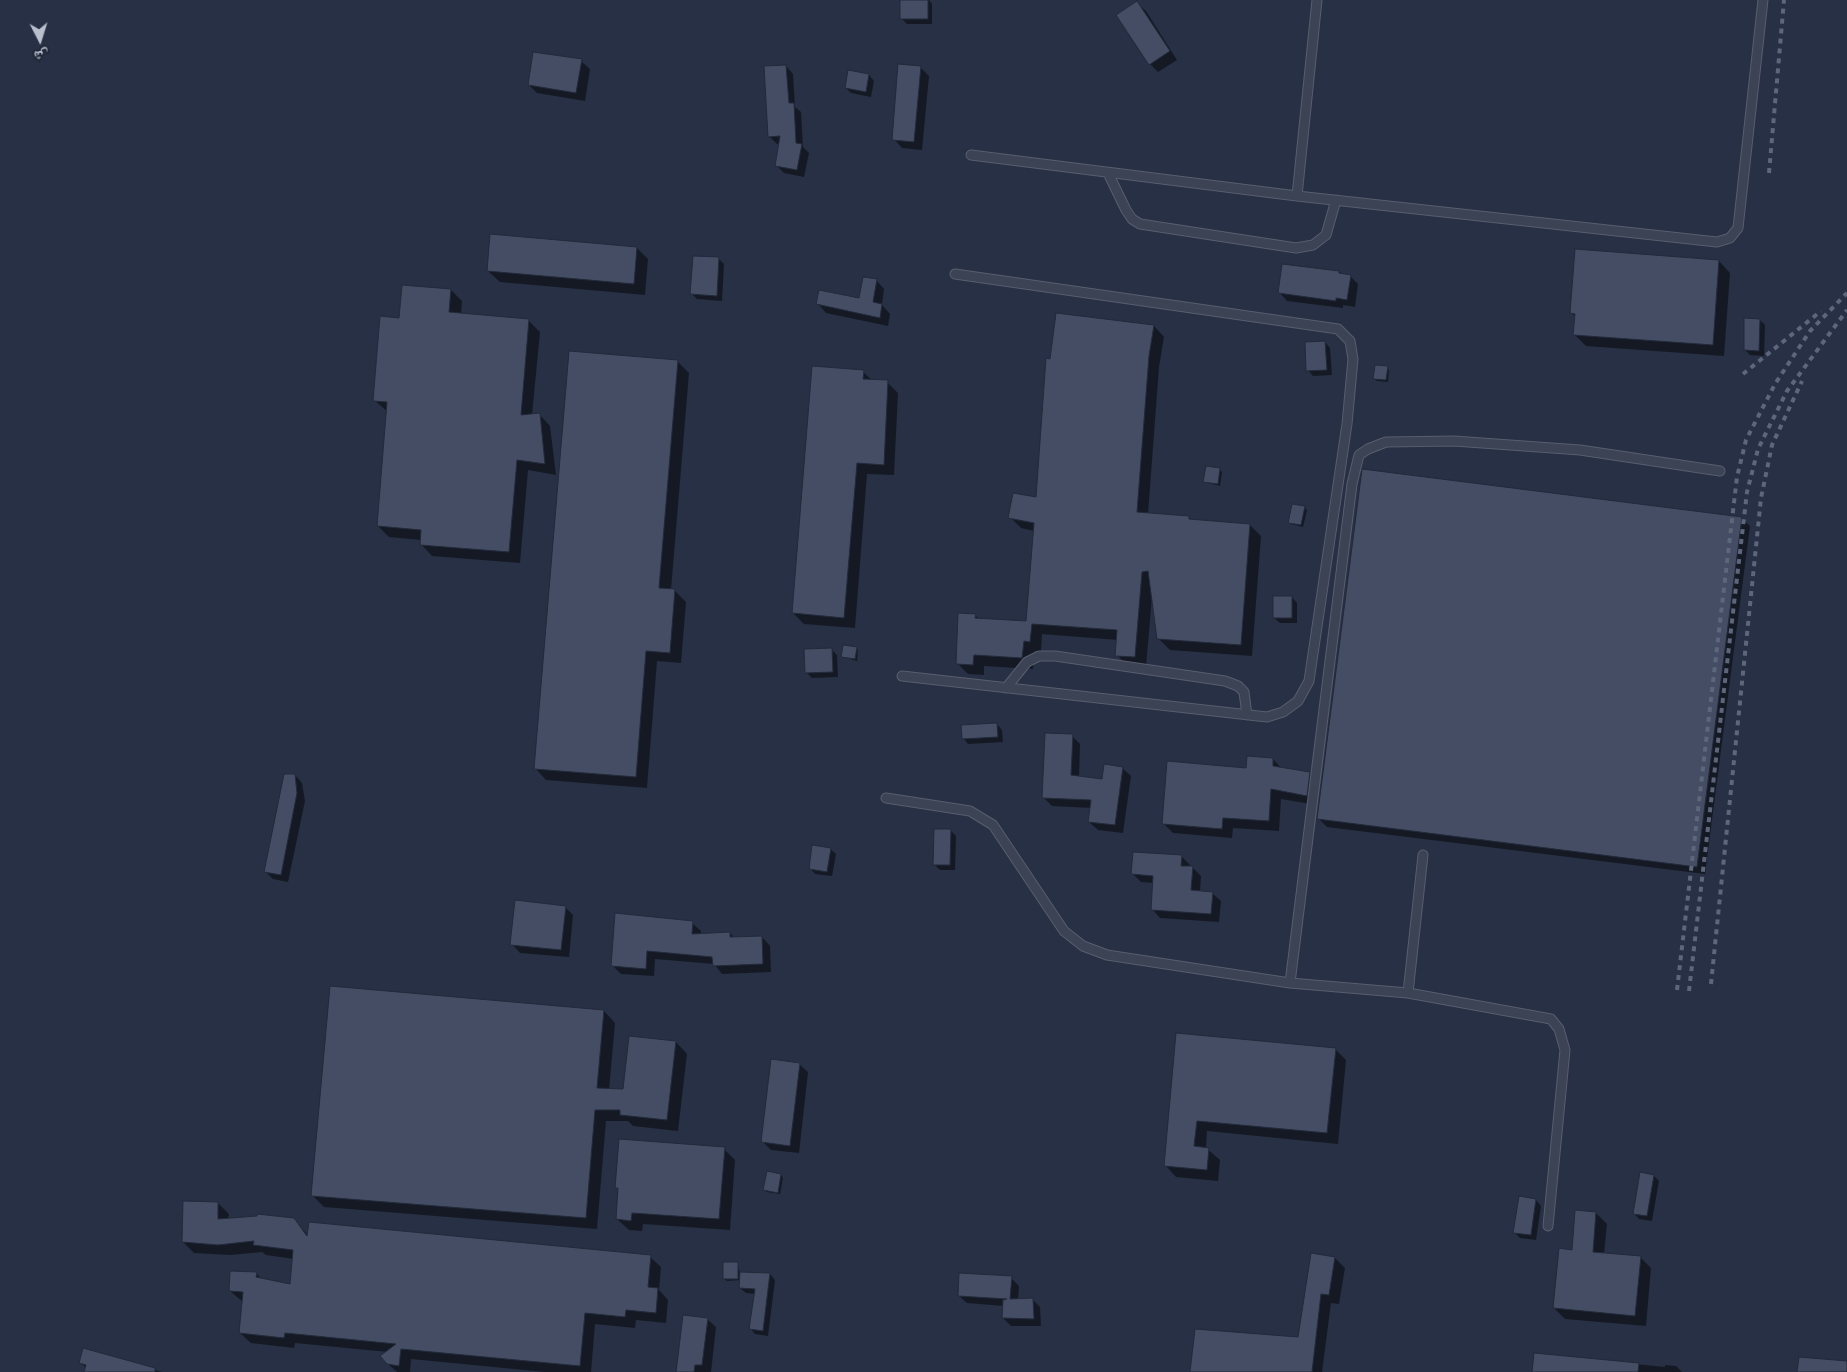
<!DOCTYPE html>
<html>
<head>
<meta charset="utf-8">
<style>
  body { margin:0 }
  #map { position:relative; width:1847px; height:1372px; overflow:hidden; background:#273044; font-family:"Nunito Sans","Noto Naskh Arabic",sans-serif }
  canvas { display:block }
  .north { position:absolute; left:15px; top:15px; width:50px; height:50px; -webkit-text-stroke:4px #202839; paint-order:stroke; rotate:175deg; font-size:14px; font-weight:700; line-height:20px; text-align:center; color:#babfcd }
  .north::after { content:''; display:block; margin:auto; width:18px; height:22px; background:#babfcd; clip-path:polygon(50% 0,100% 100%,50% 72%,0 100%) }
</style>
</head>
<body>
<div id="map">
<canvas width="1847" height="1372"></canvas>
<div class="north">ش</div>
</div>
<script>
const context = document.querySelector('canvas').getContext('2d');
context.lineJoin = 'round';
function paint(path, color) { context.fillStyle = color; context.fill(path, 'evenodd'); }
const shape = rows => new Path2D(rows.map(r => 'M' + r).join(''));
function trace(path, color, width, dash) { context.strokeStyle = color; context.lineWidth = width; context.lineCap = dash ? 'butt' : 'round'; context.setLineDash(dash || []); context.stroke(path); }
paint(shape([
  [902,0,929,0,932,4,932,24,907,24,902,19],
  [1137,3,1146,11,1177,60,1158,72,1150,64],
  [581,61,590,69,585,101,537,93,529,85],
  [786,66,793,74,795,107,801,112,803,147,809,153,804,177,784,173,776,165,780,144,777,144,769,136],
  [920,67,929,76,922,150,902,148,894,139],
  [869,75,874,81,871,97,851,93,846,88],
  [637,248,648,259,645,295,500,282,488,271],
  [718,258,724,264,722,301,697,299,692,294],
  [1719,261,1730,273,1724,356,1586,346,1574,334,1576,317,1571,313],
  [1339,272,1350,276,1358,284,1355,307,1343,305,1343,308,1287,301,1280,293],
  [876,280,884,289,882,305,890,314,888,326,826,313,818,304,860,299],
  [451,290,462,301,461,315,528,320,540,332,532,415,539,414,550,426,556,475,528,470,520,563,432,556,421,544,421,540,389,537,378,526,388,412,374,400,400,319],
  [1760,320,1765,325,1764,356,1750,355,1745,350],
  [1154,326,1164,337,1159,367,1148,514,1189,517,1192,521,1250,525,1261,536,1252,656,1170,650,1159,639,1152,597,1146,667,1128,666,1117,655,1118,640,1042,634,1041,652,1035,651,1033,669,984,666,984,675,968,674,957,663,975,615,979,619,1028,622,1034,531,1021,528,1010,517,1037,498,1051,360],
  [1325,342,1330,348,1332,375,1313,376,1308,370],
  [570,353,678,362,689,373,671,590,675,591,686,602,681,663,657,661,647,788,546,780,535,768],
  [1387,368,1389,370,1388,382,1377,381,1374,379],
  [863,372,873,381,887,382,898,393,894,475,867,474,855,628,804,624,793,613],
  [1219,470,1222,472,1220,486,1205,482],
  [1305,508,1307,510,1303,527,1291,524,1289,522],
  [1741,518,1750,526,1705,874,1327,827,1318,818],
  [1292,597,1297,603,1297,623,1280,623,1274,618],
  [856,648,858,650,857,661,843,657],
  [831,649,837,655,838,677,812,678,806,672],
  [997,724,1002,730,1003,742,968,744,963,738],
  [1072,736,1080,744,1079,777,1103,780,1122,768,1131,776,1123,833,1098,830,1089,822,1091,808,1052,806,1044,798],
  [1273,759,1282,769,1309,774,1319,784,1317,805,1281,799,1279,831,1233,828,1232,838,1173,833,1163,823],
  [295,775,302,783,305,801,288,882,273,879,266,872],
  [951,831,956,836,955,870,940,870,934,864],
  [830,849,836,854,832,876,815,874,810,868],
  [1181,856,1201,876,1200,892,1212,893,1221,901,1219,922,1160,918,1152,909,1154,883,1141,882,1133,874],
  [565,907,573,915,569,957,520,953,512,944],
  [692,923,701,931,701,935,730,933,735,938,762,937,770,946,771,972,722,974,714,964,655,959,654,976,621,974,612,965],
  [604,1011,615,1023,609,1090,624,1090,676,1042,687,1054,678,1131,633,1126,628,1121,606,1121,597,1229,324,1207,312,1195],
  [1177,1034,1335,1049,1346,1060,1338,1144,1207,1131,1206,1148,1220,1160,1218,1181,1176,1177,1165,1165],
  [799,1064,808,1072,799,1153,771,1150,763,1142],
  [724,1149,735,1160,730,1230,643,1224,642,1231,629,1230,617,1219,619,1190,617,1187],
  [781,1175,783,1178,780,1194,767,1192,765,1190],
  [1654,1176,1659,1181,1652,1221,1639,1219,1634,1213],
  [1520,1198,1536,1200,1541,1206,1536,1240,1520,1238,1514,1232],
  [218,1203,229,1214,228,1220,293,1219,309,1236,650,1257,661,1267,659,1290,668,1300,666,1323,636,1320,635,1328,595,1324,591,1372,545,1372,411,1359,410,1372,397,1372,388,1364,388,1352,295,1343,294,1348,251,1343,240,1333,243,1302,230,1291,256,1273,262,1279,291,1285,294,1259,266,1255,262,1252,230,1255,194,1253,183,1242],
  [1596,1213,1607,1224,1604,1254,1640,1257,1651,1268,1646,1326,1565,1319,1554,1308,1574,1251],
  [1335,1258,1345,1268,1339,1304,1331,1303,1322,1372,1192,1372,1299,1339],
  [737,1263,740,1273,770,1274,775,1280,768,1336,755,1334,750,1328,756,1294,746,1293,740,1288,741,1280,727,1281,724,1279],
  [1011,1278,1019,1286,1018,1300,1032,1299,1040,1307,1041,1326,1011,1326,1003,1318,1004,1306,967,1303,959,1296],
  [707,1319,716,1327,711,1372,678,1372],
  [84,1349,162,1372,163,1372,85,1372,86,1368,80,1362],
  [1535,1354,1665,1367,1665,1365,1676,1366,1682,1372,1534,1372]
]), '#0007');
const building = shape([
  [900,0,928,0,928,19,900,19,900,0],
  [1137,1,1170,51,1149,65,1116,15,1137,1],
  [533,52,582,59,576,93,528,85,533,52],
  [898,64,921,66,914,142,892,140,898,64],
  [786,65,789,103,794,103,796,143,802,144,797,170,775,166,780,136,768,137,764,66,786,65],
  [848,70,869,74,866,92,845,88,848,70],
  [490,234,637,247,634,284,487,271,490,234],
  [1575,249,1719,260,1713,345,1573,335,1575,314,1570,313,1575,249],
  [693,256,719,257,717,296,690,294,693,256],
  [1282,264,1339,271,1339,273,1351,275,1347,300,1336,298,1336,301,1278,293,1282,264],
  [863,277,877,279,873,302,882,304,880,318,816,304,819,290,859,298,863,277],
  [402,285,451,289,449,312,529,319,521,415,540,413,545,464,517,460,509,552,420,545,421,530,377,526,387,402,373,401,380,316,399,318,402,285],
  [1056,313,1154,325,1149,356,1137,512,1189,516,1189,519,1250,524,1241,645,1157,639,1148,571,1142,572,1135,657,1115,656,1117,630,1032,624,1030,642,1024,641,1022,658,974,655,973,665,956,664,958,613,976,614,975,618,1026,621,1034,523,1008,518,1013,493,1036,497,1046,358,1050,359,1056,313],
  [1744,318,1760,319,1759,351,1744,350,1744,318],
  [1325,341,1327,370,1306,371,1305,342,1325,341],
  [569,351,678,360,659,588,675,589,670,653,646,651,636,777,534,769,569,351],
  [1375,365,1388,366,1386,380,1373,379,1375,365],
  [812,366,864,370,863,379,888,380,884,465,857,463,844,618,792,613,812,366],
  [1206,466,1220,468,1218,484,1203,482,1206,466],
  [1362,469,1742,517,1697,867,1317,819,1362,469],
  [1292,504,1305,506,1301,525,1288,523,1292,504],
  [1273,596,1292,596,1292,618,1273,618,1273,596],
  [843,645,857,647,855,659,841,657,843,645],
  [832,648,833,672,805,673,804,649,832,648],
  [997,723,998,737,962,739,961,725,997,723],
  [1045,733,1073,734,1071,775,1102,779,1104,764,1123,767,1115,825,1088,822,1091,800,1042,798,1045,733],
  [1247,756,1273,758,1273,766,1310,772,1307,796,1271,789,1269,821,1223,818,1222,829,1162,824,1167,761,1246,768,1247,756],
  [284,774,295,774,297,793,281,875,264,872,284,774],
  [934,829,951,829,950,865,933,865,934,829],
  [812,845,831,848,827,872,809,869,812,845],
  [1133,852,1182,855,1181,866,1193,866,1191,890,1213,892,1211,914,1151,910,1153,876,1131,874,1133,852],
  [515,900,566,906,561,950,510,945,515,900],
  [615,913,693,921,692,934,730,932,730,937,762,936,763,964,713,966,712,957,647,951,646,969,611,966,615,913],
  [330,986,604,1010,597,1088,623,1089,629,1036,676,1041,667,1120,620,1115,620,1110,595,1110,586,1218,311,1196,330,986],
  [1176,1033,1336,1048,1327,1133,1197,1121,1194,1146,1209,1148,1207,1170,1164,1166,1176,1033],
  [771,1059,800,1063,790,1146,761,1142,771,1059],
  [619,1139,725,1147,719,1219,632,1213,631,1221,616,1219,618,1188,615,1188,619,1139],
  [767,1171,781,1174,778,1193,763,1190,767,1171],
  [1640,1172,1654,1175,1647,1216,1633,1214,1640,1172],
  [1519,1196,1536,1199,1531,1235,1513,1233,1519,1196],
  [183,1201,218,1202,218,1219,257,1216,257,1214,294,1218,307,1236,309,1222,651,1255,648,1287,658,1288,656,1313,626,1310,625,1317,585,1313,580,1366,401,1349,399,1366,387,1364,380,1356,396,1344,285,1333,284,1338,239,1333,243,1292,229,1291,230,1271,257,1272,256,1277,290,1284,293,1250,253,1245,254,1241,218,1245,182,1242,183,1201],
  [1575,1210,1596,1212,1593,1252,1641,1256,1635,1316,1553,1308,1559,1248,1572,1250,1575,1210],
  [1311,1253,1335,1257,1329,1295,1321,1294,1312,1372,1190,1372,1195,1329,1298,1337,1311,1253],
  [723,1262,738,1262,738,1279,723,1279,723,1262],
  [740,1272,770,1273,763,1331,749,1329,755,1289,739,1288,740,1272],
  [959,1273,1012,1276,1010,1299,1033,1298,1034,1319,1002,1318,1003,1300,1007,1299,958,1296,959,1273],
  [683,1315,708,1318,702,1365,695,1365,694,1372,676,1372,683,1315],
  [83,1348,155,1368,155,1372,84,1372,86,1365,79,1363,83,1348],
  [1534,1353,1639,1363,1638,1372,1532,1372,1534,1353],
  [1799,1357,1847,1361,1847,1372,1797,1372,1799,1357]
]);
paint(building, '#444d64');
trace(building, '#222a3b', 1);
const lane = shape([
  [971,155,1297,196,1717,242,1730,238,1738,228,1763,0],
  [1108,173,1126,210,1132,219,1140,224,1296,248,1313,245,1326,235,1336,200],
  [1297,196,1317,0],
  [902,676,1267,717,1283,712,1298,701,1309,681,1347,424,1353,359,1350,341,1338,329,955,274],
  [1006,688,1027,662,1039,656,1055,656,1225,681,1238,686,1244,692,1247,715],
  [886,798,970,811,993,825,1064,931,1083,946,1107,955,1290,983,1408,993,1551,1019,1559,1029,1565,1050,1548,1226],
  [1290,983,1352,484,1359,455,1368,449,1386,442,1454,441,1580,450,1720,471],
  [1408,993,1423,855]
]);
trace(lane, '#585e6e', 11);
trace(lane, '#3c4354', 9);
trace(shape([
  [1769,173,1784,0],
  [1743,374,1821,311],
  [1711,984,1761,498,1772,445,1802,381],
  [1677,990,1737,477,1746,440,1775,384,1810,331,1847,293],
  [1689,991,1747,492,1758,449,1787,391,1847,310]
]), '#5e667b', 4, [5, 5]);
</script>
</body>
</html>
